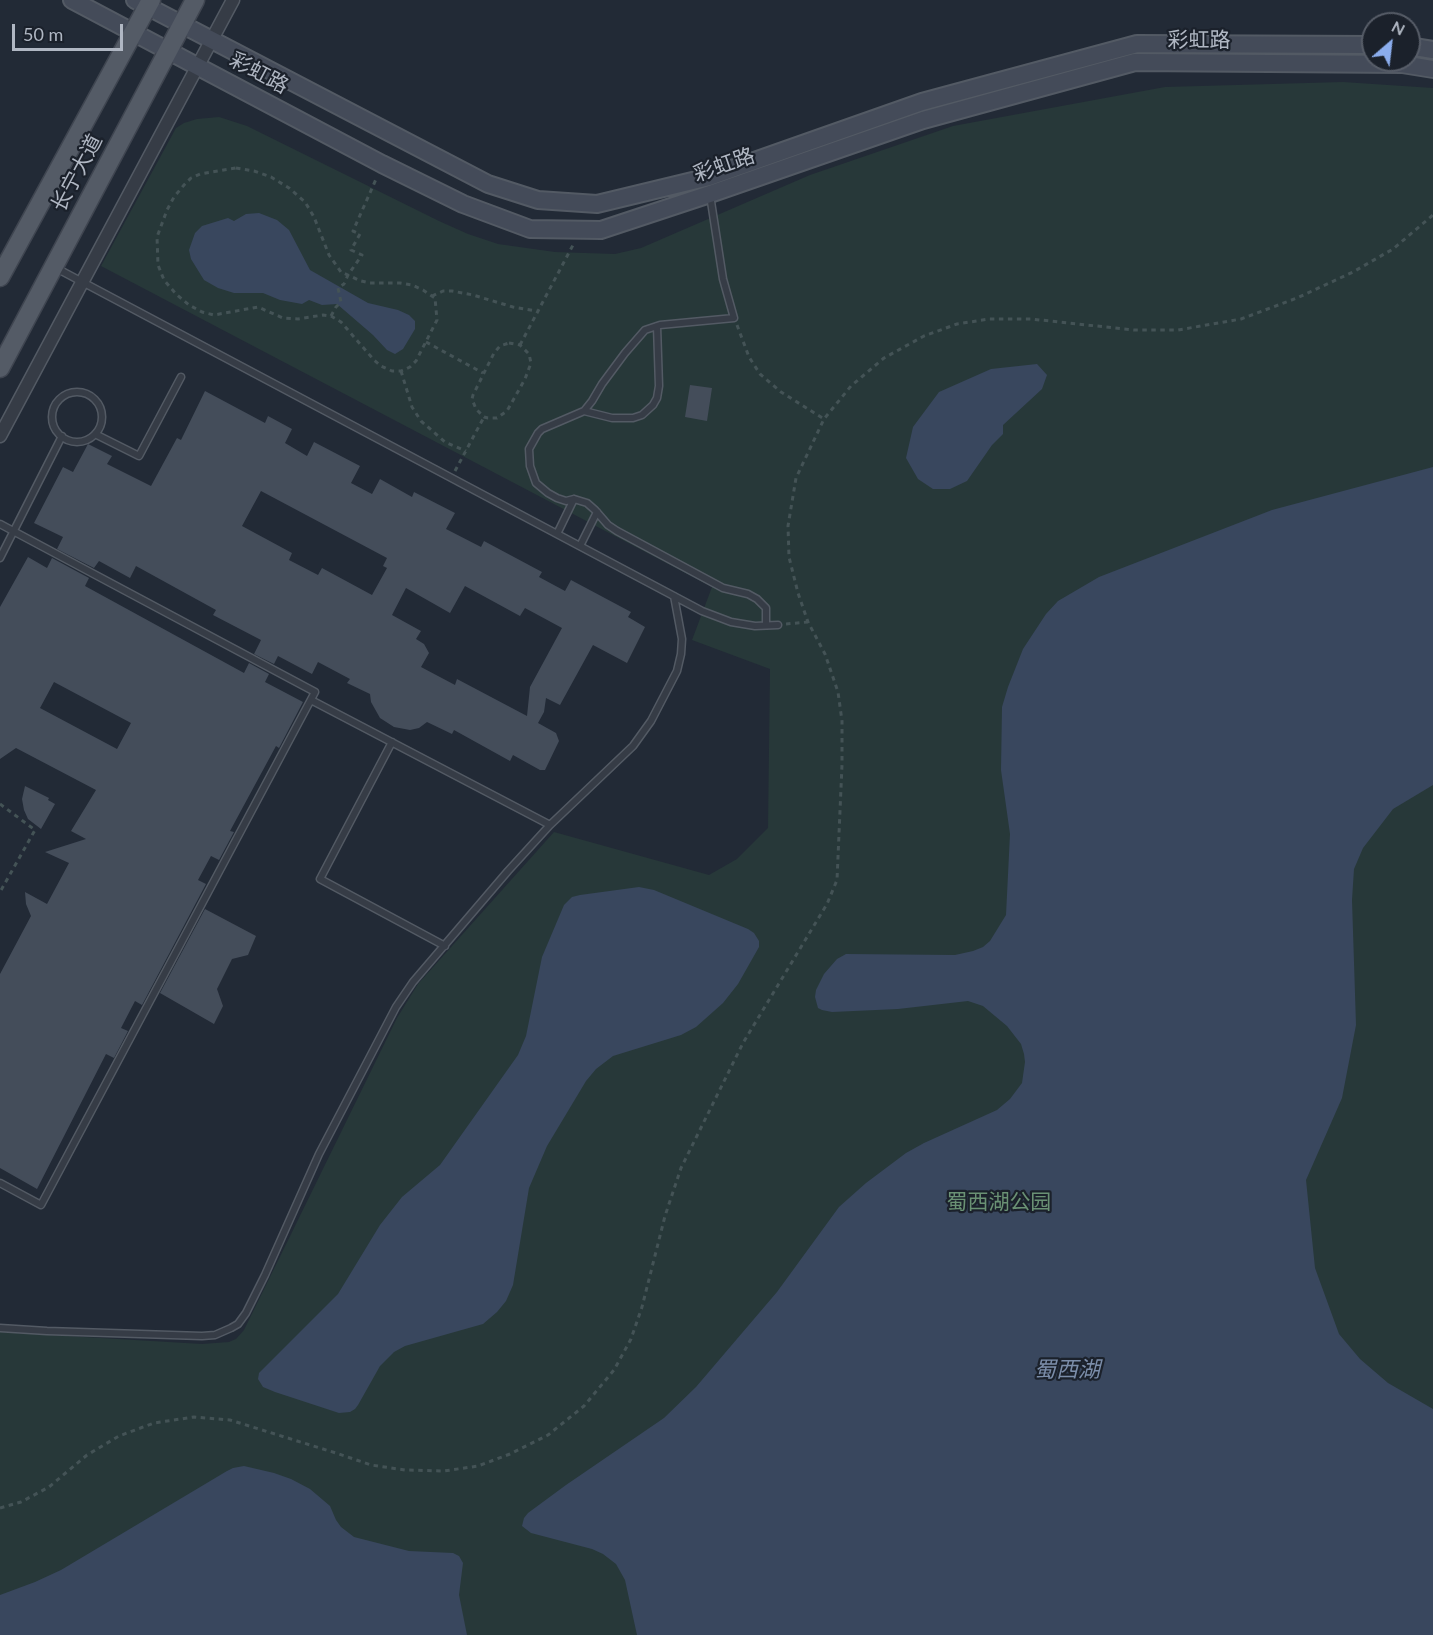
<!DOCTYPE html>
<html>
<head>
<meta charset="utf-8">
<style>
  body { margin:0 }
  #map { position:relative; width:1433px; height:1635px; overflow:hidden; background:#222a36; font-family:Lato,sans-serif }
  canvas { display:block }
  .north { position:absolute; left:1361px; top:12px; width:60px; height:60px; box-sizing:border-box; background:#1b212b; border:2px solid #575d68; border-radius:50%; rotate:28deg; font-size:16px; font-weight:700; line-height:24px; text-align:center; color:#b0b7c3 }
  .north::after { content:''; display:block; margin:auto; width:21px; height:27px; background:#8baded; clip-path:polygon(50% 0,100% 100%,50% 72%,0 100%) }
  .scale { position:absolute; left:12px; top:24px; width:111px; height:27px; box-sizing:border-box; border:3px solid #b0b7c3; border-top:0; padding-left:8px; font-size:18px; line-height:21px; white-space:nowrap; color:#b0b7c3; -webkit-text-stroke:4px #1b212b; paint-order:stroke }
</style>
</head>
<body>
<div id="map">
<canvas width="1433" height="1635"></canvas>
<div class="north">N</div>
<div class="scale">50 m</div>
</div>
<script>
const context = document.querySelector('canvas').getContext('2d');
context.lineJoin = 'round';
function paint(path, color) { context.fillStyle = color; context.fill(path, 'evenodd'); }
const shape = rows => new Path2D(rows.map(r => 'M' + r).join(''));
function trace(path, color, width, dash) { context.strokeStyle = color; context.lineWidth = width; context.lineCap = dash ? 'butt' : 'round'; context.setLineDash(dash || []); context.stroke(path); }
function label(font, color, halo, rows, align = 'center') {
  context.font = font + ' Lato,"Noto Sans SC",sans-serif'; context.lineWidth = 4.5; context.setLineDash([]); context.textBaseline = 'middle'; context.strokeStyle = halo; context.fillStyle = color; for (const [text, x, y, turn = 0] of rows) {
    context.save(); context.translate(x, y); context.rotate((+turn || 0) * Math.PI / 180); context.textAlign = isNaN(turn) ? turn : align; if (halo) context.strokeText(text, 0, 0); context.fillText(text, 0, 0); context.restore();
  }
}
paint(shape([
  [1343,82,1433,88,1433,1635,0,1635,0,1332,202,1344,229,1342,236,1339,244,1330,397,1018,418,984,554,832,709,875,737,859,768,828,770,669,692,640,712,587,101,266,176,128,184,123,197,119,219,117,247,126,439,221,468,234,498,244,555,252,615,254,641,248,810,175,953,126,1165,87]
]), '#273839');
paint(shape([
  [259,213,277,220,289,230,310,270,368,303,398,310,409,315,415,321,415,329,403,349,395,354,387,350,373,335,337,304,322,305,309,300,302,304,280,300,263,293,234,293,218,288,204,280,191,259,189,250,195,233,202,226,228,218,234,221,246,214],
  [1037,364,1047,375,1042,389,1003,425,1003,434,992,445,967,481,950,489,933,489,918,479,906,458,913,427,939,392,991,369],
  [1433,467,1433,785,1393,809,1363,848,1354,869,1352,900,1356,1025,1342,1098,1306,1180,1315,1268,1339,1334,1360,1359,1388,1383,1433,1409,1433,1635,637,1635,625,1580,616,1564,603,1554,592,1549,531,1533,522,1526,524,1518,528,1513,566,1485,664,1418,696,1387,777,1292,839,1207,866,1183,906,1153,924,1143,997,1110,1010,1099,1022,1083,1025,1062,1024,1054,1021,1044,1007,1026,983,1006,968,1001,898,1009,832,1012,822,1010,818,1008,815,997,816,990,824,974,837,959,846,954,955,955,973,951,983,947,990,941,1006,915,1010,834,1001,770,1002,707,1008,687,1023,649,1046,614,1058,601,1099,577,1272,510],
  [639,887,654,890,748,929,754,933,759,941,759,947,738,984,723,1003,696,1027,681,1035,613,1056,596,1069,586,1081,547,1146,529,1188,513,1285,506,1301,497,1312,483,1324,405,1346,394,1352,380,1366,358,1405,355,1409,350,1412,339,1413,275,1392,263,1387,258,1379,259,1373,338,1294,380,1225,402,1197,440,1165,518,1055,526,1036,542,957,564,905,572,897,580,895],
  [244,1466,274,1473,291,1479,310,1489,330,1506,336,1520,341,1527,354,1537,409,1551,453,1553,459,1556,463,1563,459,1595,467,1635,0,1635,0,1595,35,1582,61,1570,227,1471,233,1468]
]), '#39475e');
paint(shape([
  [690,385,712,388,707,421,685,417],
  [205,391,265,423,268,416,292,429,285,443,307,456,314,442,360,466,351,483,372,494,380,479,412,497,414,492,455,513,446,529,481,547,484,541,542,572,539,577,565,591,571,580,631,612,628,617,645,627,627,663,593,645,560,705,546,698,544,712,538,723,556,733,559,741,545,770,540,770,513,755,510,761,454,730,452,734,427,722,419,728,410,730,394,727,380,718,371,702,370,694,347,683,350,679,318,662,312,674,278,656,274,664,254,654,261,640,213,615,216,610,136,566,130,578,99,561,94,568,57,549,63,537,34,523,63,467,73,472,88,444,112,456,107,464,151,486,177,438,181,440],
  [261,491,387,558,383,566,387,568,372,595,322,568,318,575,289,560,292,553,242,526],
  [465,586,520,616,525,608,562,628,530,687,527,716,457,679,455,685,421,667,429,653,424,644,416,639,421,631,392,615,406,588,450,613],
  [28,557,47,568,52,558,89,578,85,586,244,673,249,663,269,674,265,682,303,702,279,748,276,746,230,831,234,832,219,860,211,856,198,880,206,884,142,1005,135,1001,121,1028,128,1031,114,1058,106,1054,37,1189,0,1168,0,974,31,916,26,904,25,892,47,904,69,863,45,852,86,839,71,831,96,790,16,748,0,759,0,607],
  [54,682,131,723,117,749,40,708],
  [25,786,49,798,48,800,55,804,41,829,28,819,24,810,22,799],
  [205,909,256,936,248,955,232,959,217,989,223,1006,214,1024,160,993]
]), '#444d5a');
const service = shape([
  [710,195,723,279,734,318,660,325,645,330,625,353,602,384,592,401,584,411,542,429,538,433,529,449,530,466,536,483,548,493,557,498,566,501,574,499,587,503,595,510,608,525,617,531,723,588,748,594,757,599,766,608,766,625],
  [56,268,702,611,731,622,755,626,778,625],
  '52 417a25 25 0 1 1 50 0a25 25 0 1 1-50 0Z',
  [584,411,612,418,633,418,642,415,653,405,657,398,659,386,657,326],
  [95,434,139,456,181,377],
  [0,524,315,692,41,1205,0,1183],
  [557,534,574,499],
  [580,546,597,512],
  [0,558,62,436],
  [311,700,550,825,633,746,651,721,677,671,681,654,682,639,674,596],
  [392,742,320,879,445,946],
  [0,1328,47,1331,202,1336,215,1335,231,1328,238,1324,246,1313,265,1275,319,1154,396,1007,413,982,508,871,550,825]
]);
const minor = shape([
  [0,436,233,0]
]);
const secondary = shape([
  [72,0,382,164,463,204,530,229,601,230,710,194,923,120,1135,62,1402,64,1433,69],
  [135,0,488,184,538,200,597,204,709,177,922,102,1137,44,1373,45],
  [1409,46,1433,50]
]);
const primary = shape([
  [0,277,151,0],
  [0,368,195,0]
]);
trace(service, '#535a64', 9);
trace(minor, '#535a64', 15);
trace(secondary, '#535a64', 20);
trace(primary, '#3f4550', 21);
trace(shape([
  [236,168,254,171,271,177,289,188,305,202,314,217,329,255,341,272,361,281,370,283,400,283,412,285,423,290,435,298,437,320,416,361,410,367,401,371,392,371,381,366,374,360,341,322,331,316,323,315,298,319,283,318,258,307,214,315,202,312,189,305,176,294,164,280,158,265,157,237,167,210,174,197,184,185,191,178,200,174,236,168],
  [432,296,443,291,452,291,473,295,513,307,537,311],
  [331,316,336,307,341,302,338,288,344,284,348,275,362,255,351,250,360,234,353,231,377,177],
  [737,325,749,357,760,374,781,392,824,419],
  [426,342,483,373],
  [509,343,520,345,529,354,531,363,525,379,507,411,497,418,488,418,484,417,476,409,472,399,473,395,494,353,500,346,509,343],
  [520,345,573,245],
  [401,371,412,407,421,421,445,442,466,451],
  [455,471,484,417],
  [786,624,808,622],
  [0,804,35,830,0,892],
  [0,1508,21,1502,49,1487,87,1455,119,1436,154,1423,194,1417,230,1420,339,1454,371,1465,405,1470,444,1471,478,1466,510,1454,548,1435,584,1406,614,1370,631,1339,642,1307,665,1216,681,1168,743,1043,827,904,837,880,842,765,842,721,838,692,825,654,808,622,798,593,789,557,788,526,796,478,824,419,851,386,884,358,924,336,957,324,989,319,1031,319,1134,330,1178,330,1241,319,1297,298,1353,272,1393,249,1433,215]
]), '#445356', 3, [4.5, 4.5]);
trace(service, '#363c46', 6);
trace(minor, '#363c46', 12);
trace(secondary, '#444b59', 16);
trace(primary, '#545b66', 18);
label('21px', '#b0b7c3', '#1b212b', [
  ["彩虹路",1199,40],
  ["彩虹路",259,73,28],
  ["彩虹路",724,165,-19],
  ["长宁大道",77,173,-62]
]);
label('21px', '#6a9174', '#1b212b', [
  ["蜀西湖公园",999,1202]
]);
label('italic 22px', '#7b8da9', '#1b212b', [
  ["蜀西湖",1067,1370]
]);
</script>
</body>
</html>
